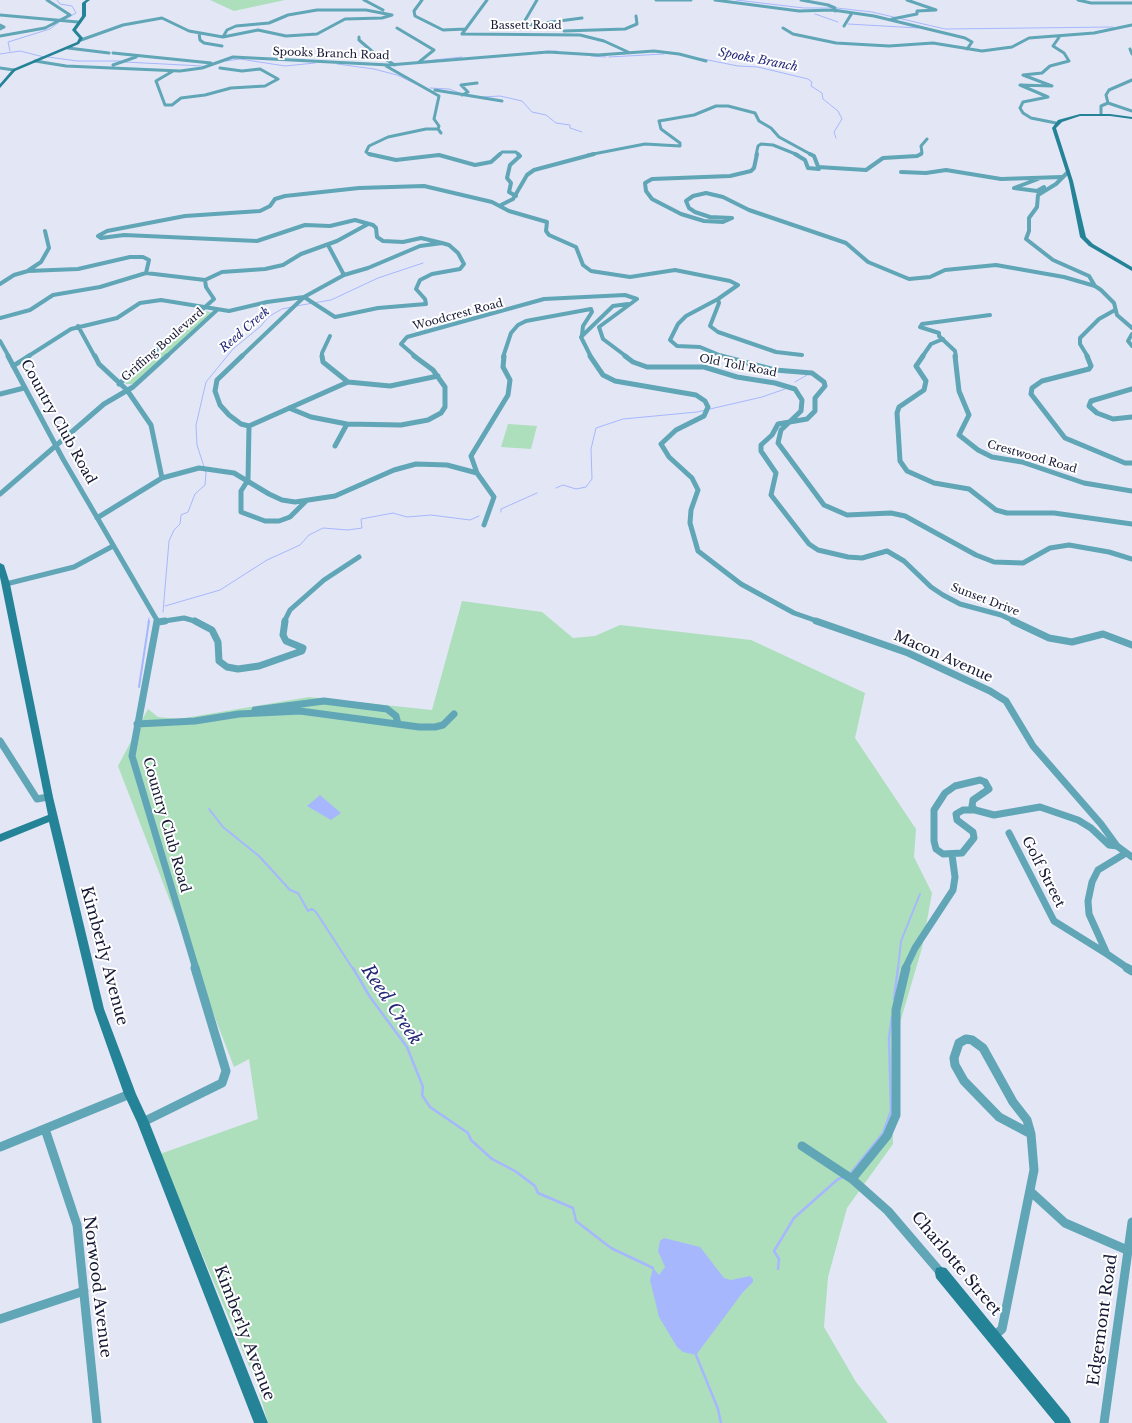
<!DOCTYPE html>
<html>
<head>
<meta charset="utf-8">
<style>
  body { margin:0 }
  canvas { display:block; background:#e2e6f5 }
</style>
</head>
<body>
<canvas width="1132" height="1423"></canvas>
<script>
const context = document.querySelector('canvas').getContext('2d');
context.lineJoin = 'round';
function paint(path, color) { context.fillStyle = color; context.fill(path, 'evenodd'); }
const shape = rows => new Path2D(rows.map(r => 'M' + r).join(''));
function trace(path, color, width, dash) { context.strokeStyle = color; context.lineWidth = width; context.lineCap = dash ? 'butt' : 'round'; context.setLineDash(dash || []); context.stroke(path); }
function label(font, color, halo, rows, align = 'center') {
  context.font = font + ' "Libre Baskerville",serif'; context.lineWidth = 4; context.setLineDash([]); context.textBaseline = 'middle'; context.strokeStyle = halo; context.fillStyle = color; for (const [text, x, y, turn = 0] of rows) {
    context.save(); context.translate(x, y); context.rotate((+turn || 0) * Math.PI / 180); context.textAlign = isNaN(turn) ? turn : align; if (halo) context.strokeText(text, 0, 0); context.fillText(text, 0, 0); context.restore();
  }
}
paint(shape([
  [210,0,285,0,234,11],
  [206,311,213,313,134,384,125,384],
  [508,424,537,426,531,449,501,447],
  [462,601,542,612,573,638,595,636,620,625,751,640,865,693,855,738,916,829,914,857,932,893,922,948,892,1050,893,1144,847,1208,828,1277,824,1327,856,1382,888,1423,268,1423,257,1385,160,1154,258,1119,249,1059,234,1067,118,766,148,709,158,717,179,719,309,697,432,710]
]), '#addfbc');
paint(shape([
  [320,795,341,813,331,820,307,806],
  [664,1238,700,1247,724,1278,731,1280,750,1276,753,1279,753,1282,743,1292,696,1355,683,1352,677,1347,659,1317,650,1280,653,1268,659,1275,665,1267,658,1251,660,1241]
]), '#a7b7fe');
trace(shape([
  [57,0,60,4,72,6,76,13,64,20],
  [736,0,804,8,832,8],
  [837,8,872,12,945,29,1113,27],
  [815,14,838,22],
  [848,24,918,28],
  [10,51,8,42,50,29,59,22],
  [538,52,557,51],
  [0,54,20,51,44,57],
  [591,56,606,57],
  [48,57,77,61,120,61],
  [609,57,664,54],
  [703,59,738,66,758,67,808,79,812,82,811,86,822,93,823,99,838,111,842,119,834,132,836,138],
  [226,61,240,59,285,66,315,63],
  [425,61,462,57],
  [125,62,202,66],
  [337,64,374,69,397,75,416,84],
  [430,88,449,89,460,93],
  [483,97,500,96,522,101,532,112,546,115,556,123,570,125,570,128,582,132],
  [296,306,331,300,378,278,423,263],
  [795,382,807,375],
  [556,488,563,485,576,489,586,487,592,479,591,449,596,428,623,419,697,412,762,397,785,389],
  [501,512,501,509,537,493],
  [165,606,220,590,267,560,300,545,309,535,323,528,348,530,362,528,361,519,393,513,407,517,431,515,470,520,479,516],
  [163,612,169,541,174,530,180,524,181,515,188,512,195,494,205,485,206,473,197,445,196,425,206,382,233,349,261,326,268,317,282,309,292,307],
  [148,622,149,618]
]), '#a7b7fe', 1);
trace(shape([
  [139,687,149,621],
  [209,809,223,827,259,856,290,890,298,893,308,911,312,909,316,912,353,969],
  [898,969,901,941,920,894]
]), '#a7b7fe', 2);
trace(shape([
  [353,968,370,997,407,1047,423,1087,422,1095,430,1107,468,1133,471,1140,492,1159,515,1171,535,1186,538,1193,573,1208,576,1221,611,1248,653,1268],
  [894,999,898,968],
  [850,1174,883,1133,891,1111,889,1038,892,1017],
  [778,1269,779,1259,774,1251,794,1218,838,1179,844,1177],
  [696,1355,718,1409,721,1423]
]), '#a7b7fe', 2.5);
trace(shape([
  [364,0,383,10],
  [422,0,414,11,415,16,443,30,466,29],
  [487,0,462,34,580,35,604,41,628,52],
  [656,0,691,0],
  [715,0,799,11,833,10,874,16,965,38,972,42,967,49],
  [801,0,828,5,835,8,835,11],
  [1078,0,1091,3,1132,3],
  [317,10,366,10,392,15,382,18,345,19,317,34,286,36,258,30,223,37,227,30,236,26,269,23,288,15,317,10],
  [0,15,78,22],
  [892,19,917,14,917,11,936,10,907,0],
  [0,25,4,27,0,29],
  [521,26,582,18],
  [844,26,852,13],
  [397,28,434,50,419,62],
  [783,28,793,34,836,43,889,46,933,43,982,51,1012,47,1029,38,1094,33,1132,25],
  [520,29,537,0],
  [564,31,625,29,637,24,636,16],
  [199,33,200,40,204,43,222,46],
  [0,36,45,28,70,15,47,0],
  [359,37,359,40,373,52,395,65],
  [81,40,123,25,162,18,189,31,223,37],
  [68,48,109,53],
  [1130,49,1132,54],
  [113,53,211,63],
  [35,61,66,66,180,71,202,68,233,57,389,65,548,52,598,55,654,51,679,54,706,61],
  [113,65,136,57],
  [386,66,439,96,434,119,439,126,438,129],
  [0,68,14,70],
  [173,71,156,81,165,105,172,105,181,98,205,95,231,88,265,86,278,79,260,69,242,71,220,68],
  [435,90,502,101],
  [462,95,468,92,461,85,477,83],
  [1108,103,1106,95,1109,90,1132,80],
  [1101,114,1101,106,1108,103,1132,111],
  [1056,123,1031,118,1023,113,1020,108,1023,102,1048,97,1020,85,1052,86,1023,75,1042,73,1050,66,1069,61,1064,53,1053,46,1060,36],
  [371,155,366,152,369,146,388,137,426,129,438,129,441,133],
  [499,155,502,152,516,152,519,155],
  [588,155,645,144,680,146,680,143,661,129,659,121,694,115,716,106,728,106,755,113,759,121,771,128,779,137,812,155],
  [756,155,758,146,761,144,773,145,798,155],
  [919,155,922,153,921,146,927,139]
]), '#61a6b6', 3);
trace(shape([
  [369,154,396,160,439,155,475,165,491,162,500,154],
  [757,154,754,168,751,171,730,176,652,179,645,183,646,191,652,199,681,214,704,221,723,222,732,218,710,217,695,212,689,208,686,201,693,196,706,193,723,197,749,210,846,243,868,262,909,279,930,277,945,270,996,265,1064,277,1095,286,1101,290,1114,303,1117,315,1132,328],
  [795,154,805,160,808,168,819,169,814,156,810,154],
  [818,167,866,170,883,158,917,156,921,154],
  [901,172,926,173,946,170,1001,179,1062,177],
  [1068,172,1056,184,1038,195,1037,207,1029,218,1029,231,1026,239,1053,260,1089,276,1095,286],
  [1038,179,1014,188,1037,191,1044,187],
  [516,196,509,192,511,183,507,178,510,165,520,156,518,154],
  [501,205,513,199,527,175,534,170,594,154],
  [442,243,421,238,403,242,383,241,377,237,376,228,373,225,355,220,330,226,305,225,257,241,124,235,101,238,98,236,107,231,185,216,260,211,270,206,275,199,285,196,359,188,424,186,492,202,509,211,547,222,546,231,549,235,576,247,583,265,591,271,630,277,675,270,730,281,738,285,718,299,686,316,678,324,670,340,677,346,700,347,724,357],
  [442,243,449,245,458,253,464,264,460,269,432,274,420,280,416,289,425,299,426,304,378,308,335,317,304,297,344,275,368,268,420,246,442,243],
  [328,245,344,275],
  [29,270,41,262,49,248,45,231],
  [205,280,222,272,265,269,283,265,301,254,337,241,368,224],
  [0,284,14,275,28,271,78,269,130,257,143,257,149,260,146,273],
  [718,299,719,303,710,326,718,332,776,352,802,355],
  [0,318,30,310,53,295,100,287,146,273,205,280],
  [78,326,95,357],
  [1132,334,1128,341,1132,346],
  [0,341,9,357],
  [27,357,71,329,117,318,140,303,161,300,229,311,267,302,304,297],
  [149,357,214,299,206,287,205,280],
  [166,357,217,310],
  [241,357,304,297],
  [322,357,322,353,330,336],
  [416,357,401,344,407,337,544,299,625,295,637,299,599,327,603,339,627,357],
  [503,357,511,333,518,325,526,321,591,309,592,312,583,326,582,335],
  [591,357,581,337,613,306,628,304],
  [922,357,931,344,943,339],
  [956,357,955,351,939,336,939,333,920,327,922,324,990,315],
  [1088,357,1080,344,1080,338,1099,319,1115,310]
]), '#61a6b6', 4);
trace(shape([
  [8,356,63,459,158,622],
  [95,356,99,364,127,390,151,425,162,478],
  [242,356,217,380,215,391,220,405,229,415,241,424,249,426,248,480,241,491,241,512,265,521,279,521,290,517,306,501],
  [322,356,323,362,348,382,390,386,438,376],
  [590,356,603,375,615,381,696,395,705,401,708,407,704,416,676,430,661,444,669,457,692,478,698,490,691,510,690,523,698,551,741,584,794,613,820,622],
  [625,356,633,362,647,367,704,367,737,377,775,383,795,389,802,400,801,411,781,430,778,443,824,505,847,515,891,513,905,516,976,555,994,562,1023,563,1050,548,1069,545,1109,552,1132,559],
  [721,356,775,370,812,373,824,382,825,386,815,398,815,411,807,419,778,424,772,435,761,445,761,451,776,473,771,495,809,544,818,550,848,557,862,558,887,551,904,561,931,587,943,595,960,604,1001,615,1016,622],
  [923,356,916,366,926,381,924,390,899,407,897,413,900,461,907,471,934,483,969,489,996,510,1007,513,1054,513,1132,524],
  [955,356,959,391,969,415,959,435,978,450,992,457,1022,462,1084,483,1132,491],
  [1087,356,1091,366,1089,369,1042,381,1032,388,1031,394,1065,438,1125,463,1132,463],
  [13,366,29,356],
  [119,384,150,356],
  [1132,389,1091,401,1089,406,1097,413,1113,419,1132,417],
  [0,394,24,388],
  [289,408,311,417,347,424,401,425,428,420,441,413,445,407,445,387,433,370,414,356],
  [249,426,348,382],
  [335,446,347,424],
  [0,494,104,404,133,387,167,356],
  [97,518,162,478,199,468,234,473,269,494,282,500,295,502,335,496,394,470,416,464,447,465,477,473],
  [484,525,494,497,477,473,471,456,508,395,510,380,503,367,504,356],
  [6,584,74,567,113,546],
  [158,622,184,618,198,622],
  [284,622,290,610,324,580,359,557]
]), '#61a6b6', 5);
trace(shape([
  [157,621,132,756,196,969],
  [195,621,212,630,218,642,219,661,227,667,238,669,259,666,302,651,303,648,286,641,283,635,285,621],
  [816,621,908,653,990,691,1006,701,1033,746,1101,824,1117,846,1132,857],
  [1013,621,1049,638,1072,642,1103,634,1132,645],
  [158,622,165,621],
  [255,710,324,701,387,709,396,716,398,724],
  [137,724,195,721,239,714,300,711,419,727,435,727,443,725,454,714],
  [0,741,37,799,48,797],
  [980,780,985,782,989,789,973,800,972,806,975,810,963,810,956,814,957,820,973,832,974,838,962,853,943,854,936,849,934,841,934,810,945,793,955,786,980,780],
  [975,810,994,815,1040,807,1078,820,1091,828,1109,845,1117,846],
  [1009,833,1054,921,1107,954],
  [1126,853,1098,870,1092,882,1088,901,1089,914,1107,954,1129,969],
  [905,969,915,948,953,890,955,877,952,855]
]), '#61a6b6', 7);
trace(shape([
  [1127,968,1132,971],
  [966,1039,972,1040,983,1048,1013,1102,1027,1120,1031,1134,999,1117,964,1081,955,1065,954,1058,959,1043,966,1039],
  [143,1122,222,1083,226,1071,195,968],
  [45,1129,77,1225,97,1423],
  [802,1146,852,1179,888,1211,941,1273],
  [0,1147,130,1094],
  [852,1179,887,1136,896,1115,896,1010,906,968],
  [1030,1191,1065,1223,1127,1250],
  [0,1319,84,1291],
  [994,1336,1002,1329,1034,1170,1031,1134],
  [1104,1423,1132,1222]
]), '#61a6b6', 9);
paint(shape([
  [86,0,90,0,86,3,86,16,76,30,83,38,79,44,15,71,0,88,0,84,13,69,77,42,79,38,72,30,82,16,82,3,86,0],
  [1080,114,1110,114,1132,117,1132,119,1110,116,1080,116,1062,122,1056,128,1073,181,1086,237,1093,244,1132,267,1132,271,1089,246,1080,237,1069,181,1052,128,1058,120,1080,114],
  [0,563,4,565,10,584,53,797,104,1009,136,1094,149,1122,268,1423,254,1423,137,1122,124,1094,94,1009,49,822,0,842,0,834,48,815,0,577,0,563],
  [941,1267,946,1268,1069,1418,1071,1423,1055,1423,936,1278,935,1273,936,1268,941,1267]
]), '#248396');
label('11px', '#151934', '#fff', [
  ["Bassett Road",526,26],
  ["Spooks Branch Road",331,54,2],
  ["Woodcrest Road",458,315,-15],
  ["Griffing Boulevard",163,345,-41],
  ["Old Toll Road",738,366,11],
  ["Crestwood Road",1032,457,16],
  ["Sunset Drive",985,600,21]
]);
label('italic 12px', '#242979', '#fff', [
  ["Spooks Branch",758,60,11],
  ["Reed Creek",245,330,-41]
]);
label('14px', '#151934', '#fff', [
  ["Country Club Road",58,422,61],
  ["Macon Avenue",943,657,24],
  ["Country Club Road",166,825,74],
  ["Golf Street",1043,872,63]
]);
label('16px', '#151934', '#fff', [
  ["Kimberly Avenue",104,956,75],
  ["Charlotte Street",956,1264,50],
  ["Norwood Avenue",97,1287,83],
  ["Edgemont Road",1103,1320,-82],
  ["Kimberly Avenue",244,1333,69]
]);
label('italic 18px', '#242979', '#fff', [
  ["Reed Creek",391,1005,56]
]);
</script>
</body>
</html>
